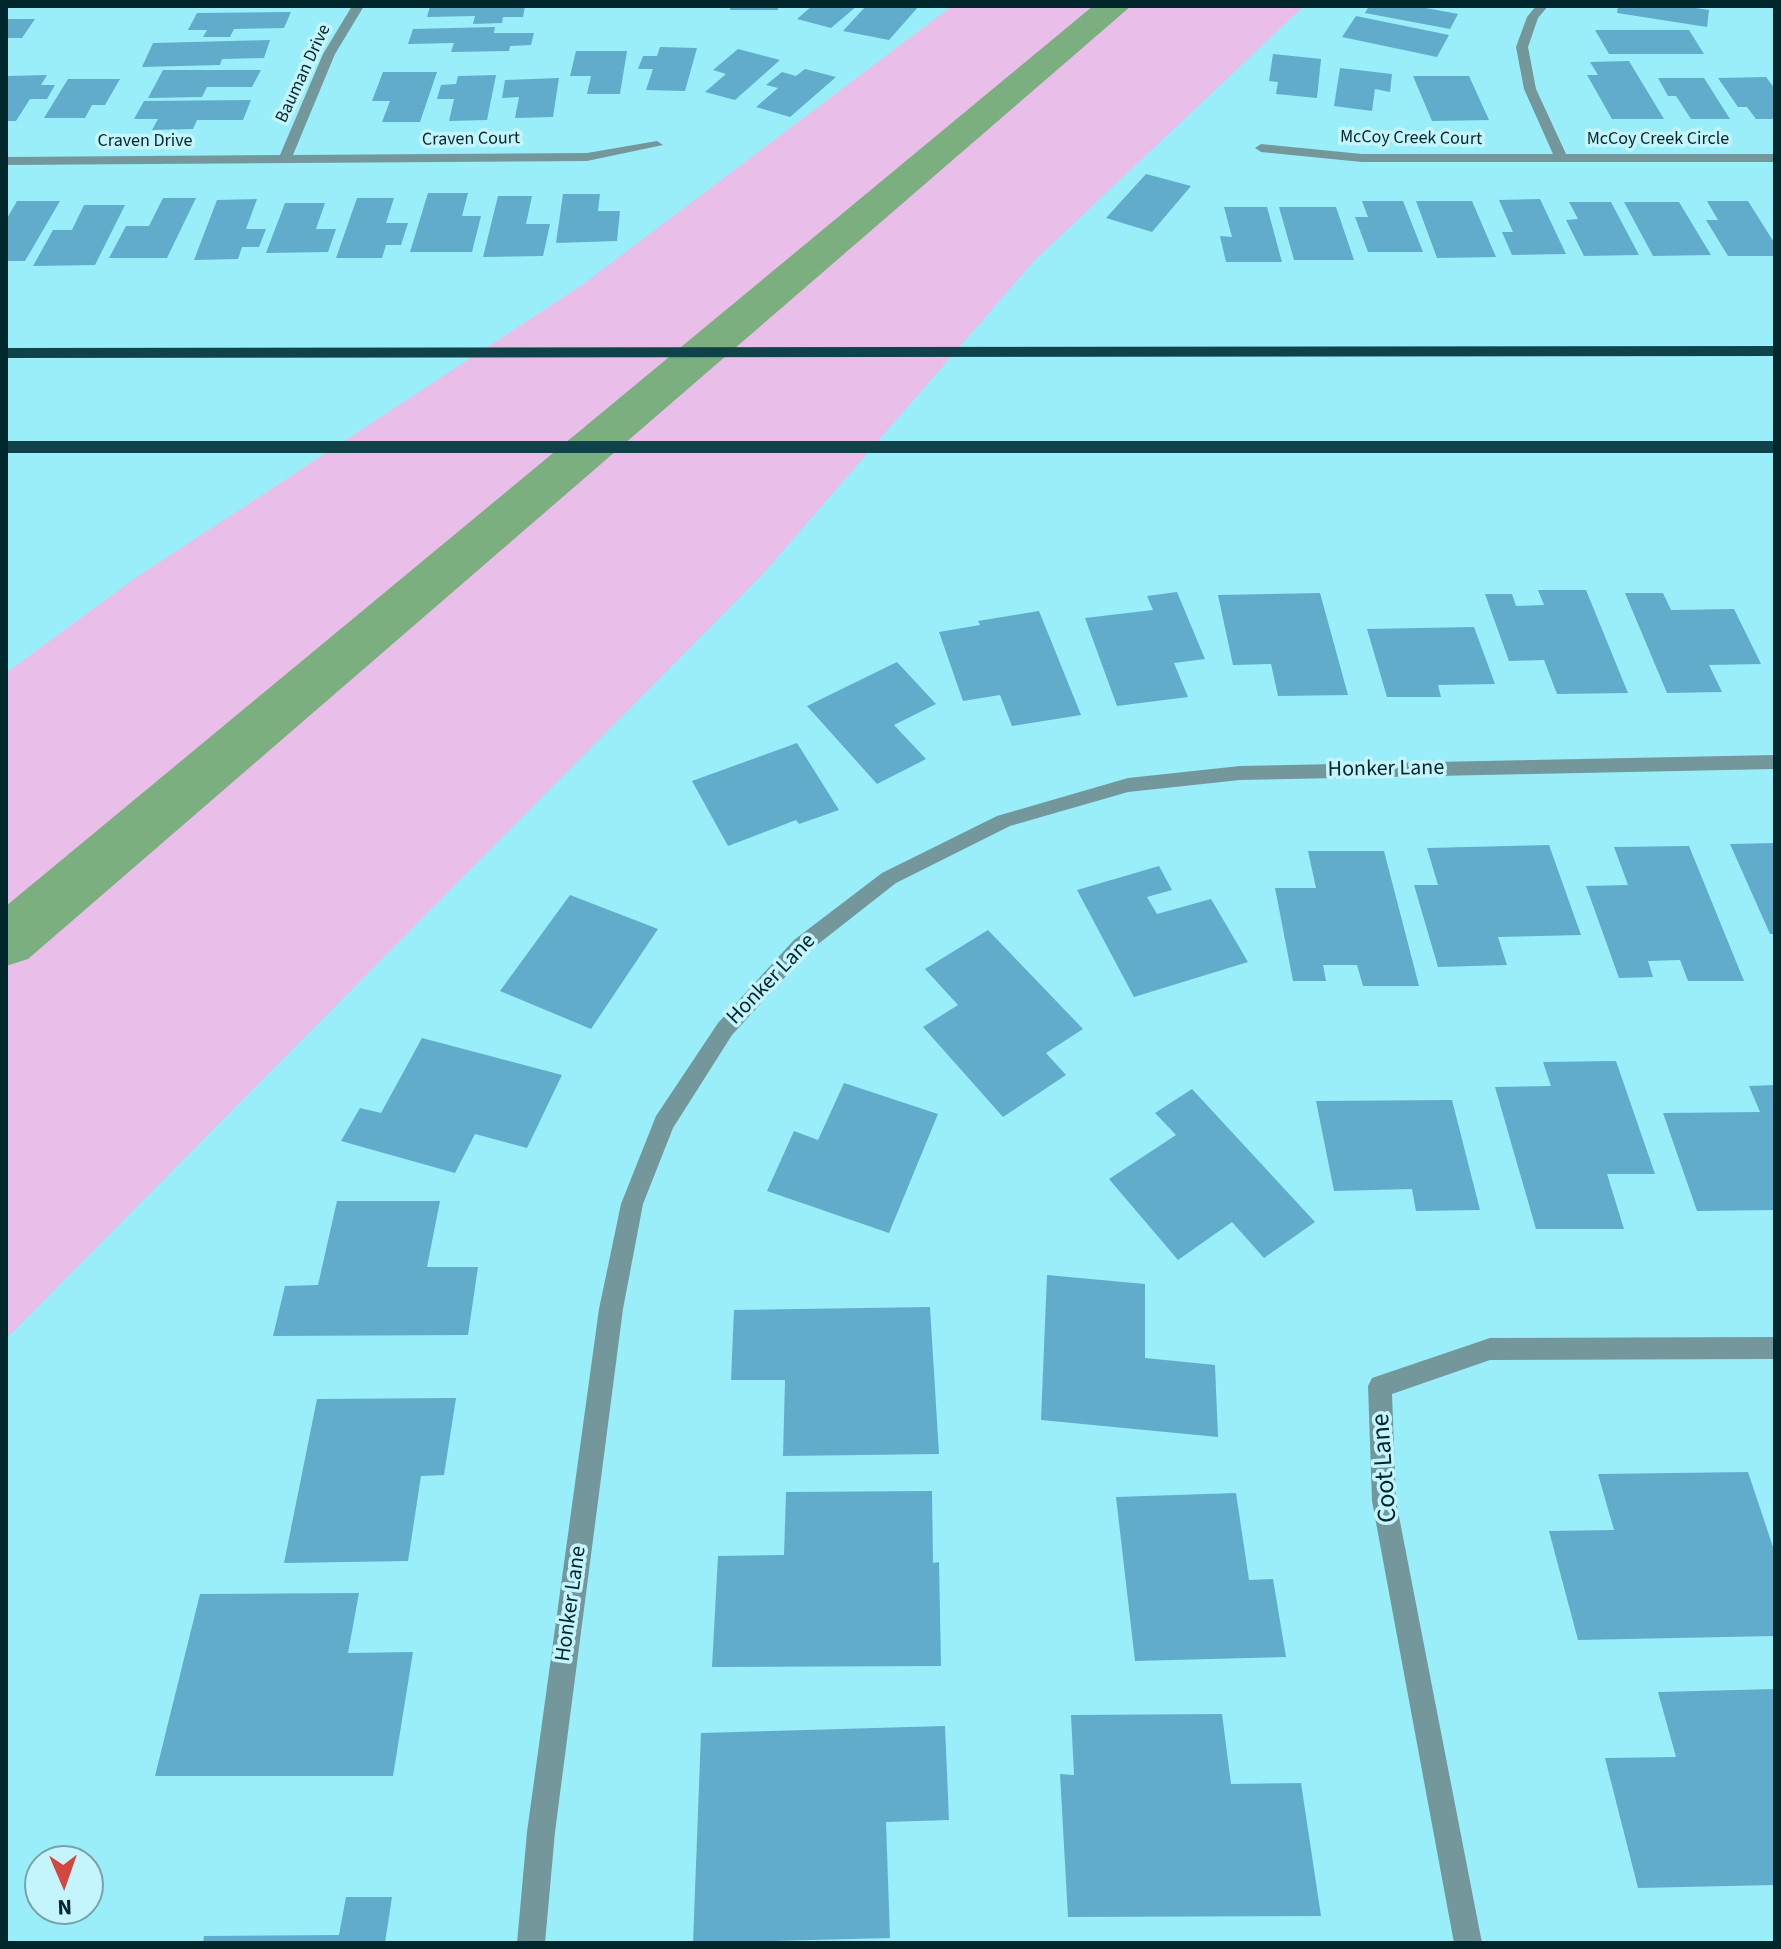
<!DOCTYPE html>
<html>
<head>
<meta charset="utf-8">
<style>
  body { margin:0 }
  #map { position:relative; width:1781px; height:1949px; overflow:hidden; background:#99eefa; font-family:"Source Sans 3",sans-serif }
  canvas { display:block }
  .frame { position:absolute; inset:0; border:8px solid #01262b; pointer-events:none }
  .north { position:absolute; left:24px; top:1845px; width:80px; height:80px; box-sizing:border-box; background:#c5f5fc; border:2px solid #77a2a8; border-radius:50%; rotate:178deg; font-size:22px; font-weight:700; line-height:32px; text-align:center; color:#01262b }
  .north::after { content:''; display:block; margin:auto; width:28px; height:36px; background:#d44640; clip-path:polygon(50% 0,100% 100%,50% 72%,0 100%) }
</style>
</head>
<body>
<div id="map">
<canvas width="1781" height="1949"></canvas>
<div class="frame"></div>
<div class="north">N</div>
</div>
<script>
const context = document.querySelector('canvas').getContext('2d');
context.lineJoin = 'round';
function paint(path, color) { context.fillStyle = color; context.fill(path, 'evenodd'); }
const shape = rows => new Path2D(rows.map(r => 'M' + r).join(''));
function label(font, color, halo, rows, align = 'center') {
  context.font = font + ' "Source Sans 3",sans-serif'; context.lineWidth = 7; context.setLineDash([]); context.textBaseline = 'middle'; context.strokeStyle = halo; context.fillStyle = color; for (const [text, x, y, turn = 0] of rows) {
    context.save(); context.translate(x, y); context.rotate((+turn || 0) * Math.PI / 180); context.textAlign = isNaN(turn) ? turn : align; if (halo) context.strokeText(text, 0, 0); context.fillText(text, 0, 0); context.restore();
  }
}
paint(shape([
  [952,6,1304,6,1034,261,763,574,6,1339,6,673,134,579,582,285]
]), '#e9bee8');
paint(shape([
  [1093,6,1131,6,28,959,6,966,6,906,1093,6]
]), '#7baf7f');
paint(shape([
  [430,6,525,6,523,17,503,17,502,23,473,24,475,16,427,17],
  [730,6,778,6,778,10,730,10],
  [812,6,857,6,831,28,797,19],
  [866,6,919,6,889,40,843,31],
  [1369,6,1415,6,1458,14,1450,29,1365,13],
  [1618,6,1682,6,1709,10,1707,27,1617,13],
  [291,12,284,28,234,29,230,37,203,37,207,30,188,30,197,13],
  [1356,16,1449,35,1437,57,1342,37],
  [6,19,35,19,22,38,6,38],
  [495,27,494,33,534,33,531,45,510,46,509,51,451,52,454,43,408,44,413,29],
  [1595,30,1689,30,1704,54,1609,54],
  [270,40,264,58,222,59,220,65,142,67,153,43],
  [660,47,697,48,685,91,646,90,653,69,638,69,643,56,657,56],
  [738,49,780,60,735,100,705,92,726,74,713,70],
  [576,51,627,51,620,94,587,94,591,76,570,76],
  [1273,54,1321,59,1317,98,1276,94,1278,82,1269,81],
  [1629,61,1664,119,1612,119,1587,75,1598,75,1590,62],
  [1340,68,1392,74,1390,92,1375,89,1372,111,1334,106],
  [805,69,836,77,790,117,756,107,778,88,766,85,782,72,796,76],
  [163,70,261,70,252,87,207,87,202,97,148,98],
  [383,72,437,72,420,122,382,122,390,101,372,101],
  [47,75,41,85,55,85,47,99,30,99,16,121,6,121,8,76],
  [496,75,487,120,449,121,454,99,437,99,441,85,456,84,458,76],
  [1413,76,1469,76,1489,120,1432,121],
  [1766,77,1775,89,1775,119,1756,119,1747,107,1738,107,1718,78],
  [559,78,553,117,515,118,519,97,502,98,505,80],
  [1658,78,1704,78,1730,119,1691,119,1676,96,1668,96],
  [68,79,120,79,105,105,92,105,85,118,44,118],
  [251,100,243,120,197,120,193,129,152,130,158,119,134,119,144,101],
  [1146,174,1191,186,1152,232,1106,218],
  [428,193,468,193,462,216,481,216,472,252,410,252],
  [563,194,600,194,598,211,620,211,617,241,556,243],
  [498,196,532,196,526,224,550,224,543,256,483,257],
  [163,198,196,198,167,258,109,258,126,226,149,226],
  [357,198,394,198,386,223,408,223,401,245,386,245,382,258,336,258],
  [257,199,246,229,266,229,259,247,242,247,238,259,194,260,217,200],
  [1540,199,1566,254,1512,255,1502,232,1513,232,1499,200],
  [17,201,60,201,25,261,6,261,6,220],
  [1362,201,1403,201,1423,252,1368,252,1355,217,1368,217],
  [1416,201,1472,201,1496,257,1437,258],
  [1707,201,1748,201,1775,244,1775,256,1728,256,1706,220,1718,220],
  [1569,202,1611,202,1639,255,1584,256,1566,220,1578,219],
  [1624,202,1679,202,1711,255,1653,256],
  [285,203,325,203,316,229,336,229,328,252,266,253],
  [84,205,125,205,95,265,33,266,53,230,72,230],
  [1224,207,1267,207,1282,262,1226,262,1220,236,1232,237],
  [1279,207,1336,207,1354,260,1294,260],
  [1538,590,1586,590,1628,693,1557,694,1544,660,1509,661,1485,594,1512,594,1516,606,1544,605],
  [1177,592,1205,659,1174,663,1188,697,1117,706,1085,618,1153,610,1147,596],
  [1320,593,1348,695,1278,696,1271,664,1233,665,1218,595],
  [1625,593,1663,593,1671,610,1734,609,1761,664,1709,665,1722,692,1667,693],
  [1039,611,1081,715,1012,726,1000,695,963,701,939,632,980,625,978,621],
  [1474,627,1495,684,1438,685,1441,697,1387,697,1367,629],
  [897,662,936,704,894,725,926,759,877,784,807,706],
  [797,743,839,810,799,824,796,820,728,846,692,781],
  [1775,843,1775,934,1770,934,1730,844],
  [1549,845,1581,935,1498,937,1507,965,1438,967,1414,885,1438,885,1427,848],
  [1689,846,1744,981,1688,981,1680,960,1648,961,1653,977,1619,978,1586,886,1628,885,1614,847],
  [1308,851,1384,851,1419,986,1363,986,1357,965,1323,965,1326,981,1293,981,1275,888,1316,888],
  [1159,866,1172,890,1147,897,1157,914,1211,899,1248,962,1134,997,1077,890],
  [570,895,658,929,591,1029,500,991],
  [988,930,1083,1029,1046,1053,1066,1075,1003,1117,923,1027,958,1005,925,969],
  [422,1038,562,1075,527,1148,475,1134,455,1173,341,1141,360,1108,381,1113],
  [1616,1061,1655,1174,1607,1174,1624,1229,1536,1229,1495,1087,1551,1086,1543,1062],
  [844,1083,938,1114,889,1233,767,1191,794,1131,818,1140],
  [1775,1085,1775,1210,1697,1211,1663,1113,1760,1112,1749,1086],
  [1192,1089,1315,1222,1264,1258,1232,1222,1178,1260,1109,1179,1176,1135,1155,1113],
  [1452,1100,1480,1210,1416,1211,1412,1189,1334,1191,1316,1101],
  [337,1201,440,1201,427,1267,478,1267,468,1335,273,1336,285,1286,318,1285],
  [1047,1275,1145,1284,1145,1358,1215,1365,1218,1437,1041,1420],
  [930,1307,939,1454,783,1456,785,1380,731,1380,734,1310],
  [456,1398,444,1475,421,1476,408,1561,284,1563,317,1399],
  [1748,1472,1775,1553,1775,1636,1578,1640,1549,1531,1614,1530,1598,1474],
  [932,1491,933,1563,939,1562,941,1666,712,1667,718,1556,784,1555,786,1492],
  [1236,1493,1249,1580,1273,1579,1286,1657,1135,1661,1116,1497],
  [359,1593,348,1653,413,1652,393,1776,155,1776,200,1594],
  [1775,1689,1775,1885,1638,1888,1605,1758,1676,1757,1658,1692],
  [1222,1714,1231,1784,1301,1783,1321,1916,1068,1917,1060,1774,1074,1775,1071,1715],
  [945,1726,949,1820,886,1822,890,1938,693,1943,701,1733],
  [346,1897,392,1897,385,1943,203,1943,204,1936,339,1935]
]), '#61accb');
paint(shape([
  [352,6,364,6,335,54,293,155,587,153,657,141,663,145,587,161,6,165,6,157,280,155,323,54,352,6],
  [1536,6,1548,6,1538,18,1528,47,1536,89,1566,154,1775,154,1775,162,1362,162,1261,152,1255,148,1261,144,1362,154,1553,154,1524,89,1516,47,1527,17,1536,6],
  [1775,755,1775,769,1240,780,1128,792,1010,826,896,883,808,952,732,1035,673,1128,643,1204,623,1309,555,1832,545,1943,517,1943,527,1832,599,1309,621,1204,656,1116,718,1023,794,940,882,873,997,816,1128,778,1240,766,1775,755],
  [1775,1337,1775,1359,1490,1360,1392,1394,1396,1501,1482,1943,1454,1943,1372,1501,1368,1386,1372,1378,1490,1338,1775,1337]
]), '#74979c');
paint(shape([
  [1775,346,1775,356,6,358,6,348,1775,346],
  [6,441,1775,441,1775,453,6,453,6,441]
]), '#104349');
label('18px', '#01262b', '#c5f5fc', [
  ["Bauman Drive",304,74,-65],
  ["McCoy Creek Court",1411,139,1],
  ["Craven Court",471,140,-1],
  ["McCoy Creek Circle",1658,140],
  ["Craven Drive",145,142]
]);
label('22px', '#01262b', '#c5f5fc', [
  ["Honker Lane",1386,770,-1],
  ["Honker Lane",772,980,-46],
  ["Honker Lane",572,1604,-82]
]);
label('26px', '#01262b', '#c5f5fc', [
  ["Coot Lane",1386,1468,-94]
]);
</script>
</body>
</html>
